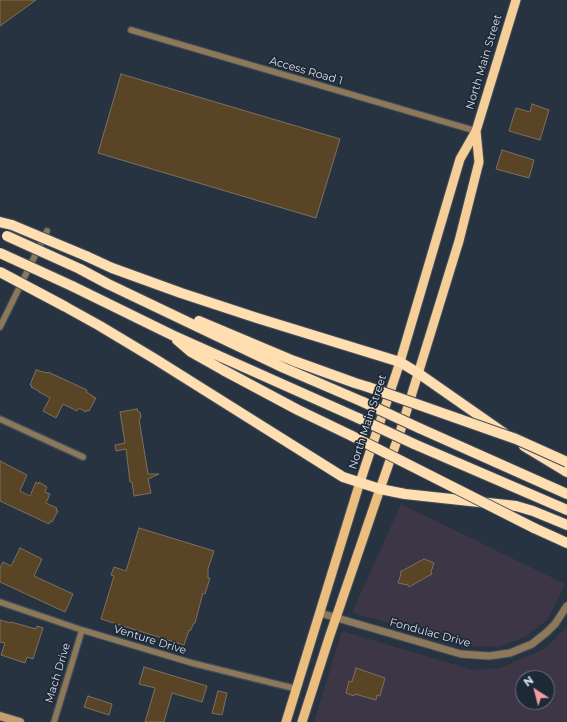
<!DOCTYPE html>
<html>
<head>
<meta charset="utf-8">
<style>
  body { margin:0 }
  #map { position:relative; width:567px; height:722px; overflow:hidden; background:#283341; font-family:Montserrat,sans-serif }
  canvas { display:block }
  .north { position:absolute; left:515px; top:670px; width:40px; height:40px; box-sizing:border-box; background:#1e2937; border:1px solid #68727e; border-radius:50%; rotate:324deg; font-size:11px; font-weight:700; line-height:16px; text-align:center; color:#d8dfe9 }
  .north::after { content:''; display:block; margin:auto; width:14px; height:18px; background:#f49aa1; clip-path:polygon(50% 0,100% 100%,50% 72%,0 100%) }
</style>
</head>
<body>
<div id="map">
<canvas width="567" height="722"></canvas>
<div class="north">N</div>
</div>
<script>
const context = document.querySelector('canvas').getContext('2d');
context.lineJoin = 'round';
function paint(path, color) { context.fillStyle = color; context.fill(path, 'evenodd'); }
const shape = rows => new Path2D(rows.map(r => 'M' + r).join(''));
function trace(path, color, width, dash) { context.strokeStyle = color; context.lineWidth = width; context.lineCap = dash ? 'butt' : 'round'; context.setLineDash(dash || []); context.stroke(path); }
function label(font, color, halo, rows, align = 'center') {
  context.font = font + ' Montserrat,sans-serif'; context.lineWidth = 3.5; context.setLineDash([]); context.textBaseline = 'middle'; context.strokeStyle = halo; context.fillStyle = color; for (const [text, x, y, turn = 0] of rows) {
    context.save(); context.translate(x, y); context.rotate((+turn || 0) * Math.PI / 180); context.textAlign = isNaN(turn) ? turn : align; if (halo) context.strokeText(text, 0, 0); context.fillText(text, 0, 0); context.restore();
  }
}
paint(shape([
  [401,504,565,584,548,619,525,637,498,647,473,646,352,613],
  [567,627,567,722,314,722,342,631,473,670,500,668,544,649],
  [523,678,547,678,547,702,523,702]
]), '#3c3647');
const building = shape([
  [0,0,36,0,0,26,0,0],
  [121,74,340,139,316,218,98,153,121,74],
  [532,104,549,110,540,140,509,131,516,108,530,112,532,104],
  [502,150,534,160,529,178,496,169,502,150],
  [36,370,47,373,48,372,87,390,86,392,93,396,93,397,96,398,89,411,87,410,86,412,79,408,77,411,63,404,56,418,43,411,50,398,39,392,39,391,31,387,32,386,30,385,36,370],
  [137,409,138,412,140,412,141,418,139,419,148,474,159,474,148,479,151,493,134,496,132,482,130,482,126,449,116,451,115,445,125,443,120,412,137,409],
  [0,461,27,475,20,491,30,496,36,482,38,484,39,482,47,487,45,492,50,494,46,503,57,508,56,510,58,511,52,522,50,521,49,524,0,501,0,461],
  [139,528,214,551,208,569,208,578,210,578,205,594,203,593,195,623,194,623,190,631,189,630,184,645,101,619,114,576,111,575,114,567,126,571,139,528],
  [20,548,42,559,34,576,73,594,65,612,0,582,0,568,3,562,11,566,20,548],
  [424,559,434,563,431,572,432,574,409,587,408,585,398,583,401,574,400,572,424,559],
  [0,620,11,623,11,622,36,629,37,626,43,628,33,659,27,657,25,663,1,655,5,643,0,642,0,620],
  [144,667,207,686,202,702,172,693,164,722,145,722,155,688,139,684,144,667],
  [356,668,385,678,380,696,377,695,376,700,355,694,354,696,346,693,349,681,352,682,356,668],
  [218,691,227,693,222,715,212,713,218,691],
  [88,696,112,704,109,715,84,707,88,696]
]);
paint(building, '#594526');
trace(building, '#7c705f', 1);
const minor = shape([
  [131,30,476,131],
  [0,327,47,231],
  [0,419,83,457],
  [0,602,82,630,192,663,297,689],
  [54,722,82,630]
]);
const tertiary = shape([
  [320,613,461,654,489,656,510,653,532,644,547,632,555,624,567,606]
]);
const secondary = shape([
  [0,716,20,722]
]);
const primary = shape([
  [286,722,360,482],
  [302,722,329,638,380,489]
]);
const trunk = shape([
  [360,482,400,362,460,159,476,131,516,0],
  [380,489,401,429,459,241,479,162,476,131]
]);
const motorway = shape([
  [0,222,12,225],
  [86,256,112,268,181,293,257,318,400,362,418,373,504,433],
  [80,269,108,284,284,368,363,402],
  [72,286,172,335,358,418],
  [64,306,100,326,155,359,343,477,380,489,405,494,516,506,533,511,567,525],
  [199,321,294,361,355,383,368,387],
  [177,340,191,352,223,370,298,410,352,436],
  [419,428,567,494],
  [414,444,567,510],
  [524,446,567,472],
  [534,528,567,543]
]);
trace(minor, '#444f5c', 8);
trace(tertiary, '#444f5c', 9);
trace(secondary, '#444f5c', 10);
trace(primary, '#444f5c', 11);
trace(trunk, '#444f5c', 11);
trace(motorway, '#444f5c', 12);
trace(minor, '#8e785a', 5.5);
trace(tertiary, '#8e785a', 7);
trace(secondary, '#c3a06f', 8);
trace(primary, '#ebbe7e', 9);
trace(trunk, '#f5ce98', 9);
trace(motorway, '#ffdeb1', 10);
const motorwayBridge = shape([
  [12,225,86,256],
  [7,236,80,269],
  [0,253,72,286],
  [0,272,64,306],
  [368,387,516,439,567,462],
  [363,402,419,428],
  [358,418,414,444],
  [352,436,534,528]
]);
trace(motorwayBridge, '#444f5c', 12, []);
trace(motorwayBridge, '#ffdeb1', 10);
label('11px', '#d8dfe9', '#1e2937', [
  ["North Main Street",484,62,-73],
  ["Access Road 1",306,71,16],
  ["North Main Street",368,422,-72],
  ["Fondulac Drive",430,633,15],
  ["Venture Drive",150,640,17],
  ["Mach Drive",58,673,-73]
]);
</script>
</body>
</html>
